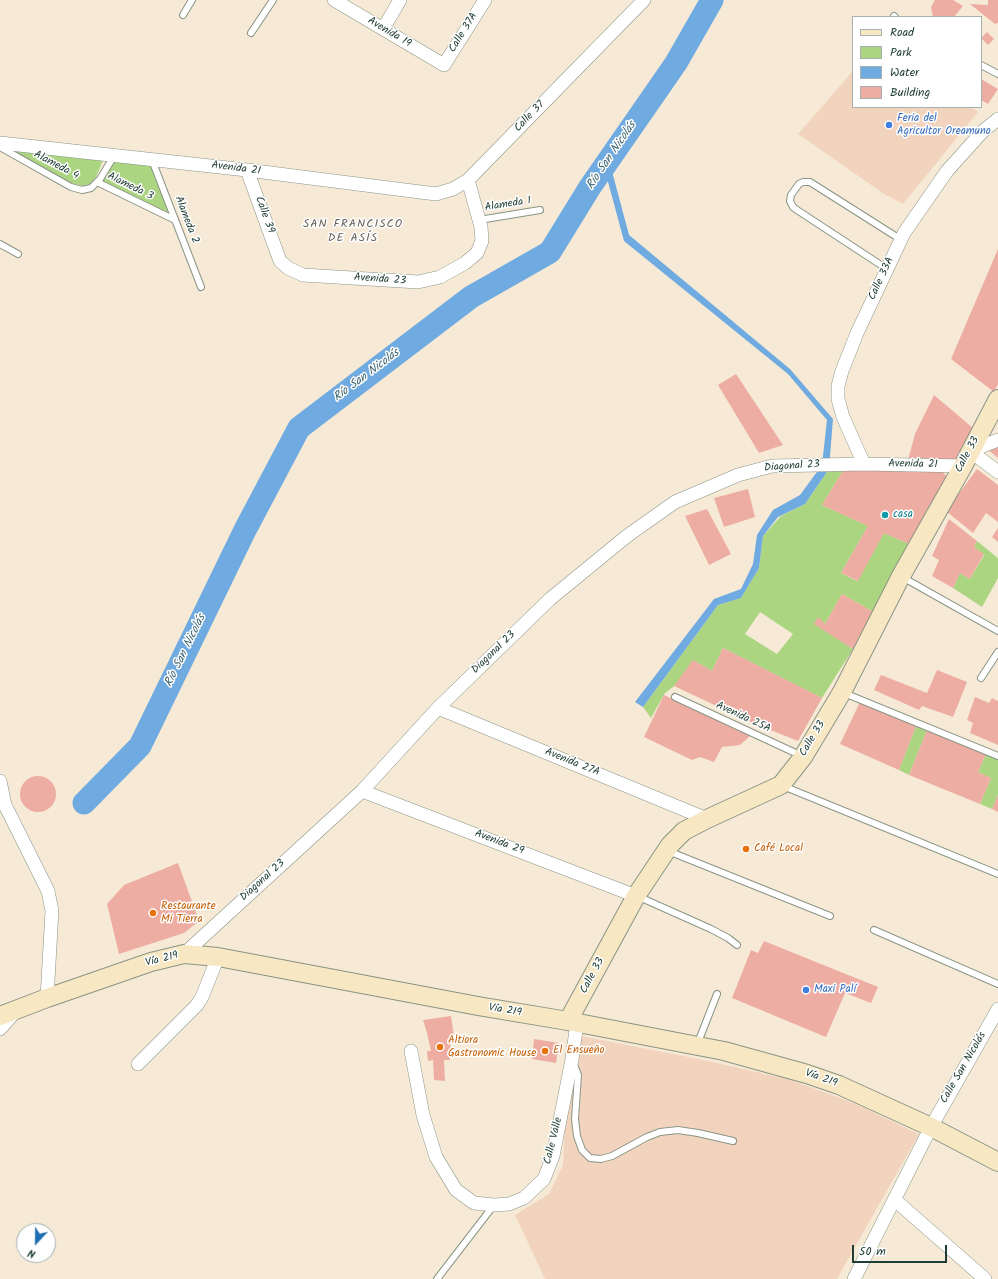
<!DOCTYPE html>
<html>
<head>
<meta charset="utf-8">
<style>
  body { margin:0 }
  #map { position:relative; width:998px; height:1279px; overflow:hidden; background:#f6ead6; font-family:Kalam,sans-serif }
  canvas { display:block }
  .legend { position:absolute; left:852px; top:16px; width:130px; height:92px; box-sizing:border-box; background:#fff; border:1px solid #a5b1ae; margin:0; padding:5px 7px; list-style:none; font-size:12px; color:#1f3d34 }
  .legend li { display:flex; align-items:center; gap:8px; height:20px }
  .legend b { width:20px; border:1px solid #a5b1ae }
  .north { position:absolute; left:16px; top:1223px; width:40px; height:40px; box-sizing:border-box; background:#fff; border:1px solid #a5b1ae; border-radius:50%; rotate:202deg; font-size:11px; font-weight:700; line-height:16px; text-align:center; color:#1f3d34 }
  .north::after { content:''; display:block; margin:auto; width:14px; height:18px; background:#1f6fb2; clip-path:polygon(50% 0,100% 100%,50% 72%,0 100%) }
  .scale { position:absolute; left:852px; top:1245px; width:95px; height:18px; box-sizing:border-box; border:2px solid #1f3d34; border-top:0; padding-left:5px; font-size:12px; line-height:14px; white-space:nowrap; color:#1f3d34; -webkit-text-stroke:3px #fff; paint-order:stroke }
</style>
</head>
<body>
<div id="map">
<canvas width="998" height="1279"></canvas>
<ul class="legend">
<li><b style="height:5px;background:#f7e8c3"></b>Road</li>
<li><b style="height:11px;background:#acd581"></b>Park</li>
<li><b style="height:11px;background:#6faae0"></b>Water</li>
<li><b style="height:11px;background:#eeada3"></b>Building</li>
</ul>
<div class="north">N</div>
<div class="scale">50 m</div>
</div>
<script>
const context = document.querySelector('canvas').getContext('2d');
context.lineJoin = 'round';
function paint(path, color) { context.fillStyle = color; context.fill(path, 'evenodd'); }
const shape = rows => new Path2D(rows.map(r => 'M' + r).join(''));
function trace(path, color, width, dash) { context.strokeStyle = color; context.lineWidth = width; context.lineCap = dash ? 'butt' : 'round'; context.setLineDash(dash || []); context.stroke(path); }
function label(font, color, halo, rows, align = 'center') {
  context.font = font + ' Kalam,sans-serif'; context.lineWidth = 3; context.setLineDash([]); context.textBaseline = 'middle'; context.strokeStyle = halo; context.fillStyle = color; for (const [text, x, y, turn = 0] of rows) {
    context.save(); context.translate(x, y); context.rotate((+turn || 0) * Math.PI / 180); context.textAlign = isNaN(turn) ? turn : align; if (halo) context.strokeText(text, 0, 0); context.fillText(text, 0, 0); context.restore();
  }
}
paint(shape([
  [853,71,853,107,971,107,978,112,903,204,884,194,798,134],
  [581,1036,699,1059,788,1079,854,1103,919,1134,837,1279,545,1279,515,1215,549,1194,563,1165,565,1123]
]), '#f2d4be');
paint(shape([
  [6,147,104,158,96,177,90,184,82,186,68,182],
  [115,159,150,163,169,213,103,181],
  [829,469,844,469,822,505,868,526,841,573,857,581,884,533,909,544,875,613,842,594,825,624,818,618,815,624,853,649,822,698,723,648,712,671,693,660,677,684,665,693,651,718,643,707,718,605,741,598,759,568,763,536,781,516,805,504],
  [760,612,793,634,777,654,745,634],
  [977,541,998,558,998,578,982,607,953,588,960,573,970,579,984,555,974,547],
  [916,726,927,730,909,775,899,770],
  [986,754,998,760,998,795,992,809,980,804,991,778,978,772]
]), '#acd581');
paint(shape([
  [609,160,629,235,790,369,833,419,829,469,805,504,778,517,763,536,759,568,741,598,718,605,643,707,635,702,714,599,741,589,753,564,757,535,773,510,800,495,822,465,827,420,788,374,624,241,604,167]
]), '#6faae0');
trace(shape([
  [84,803,140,746,245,530,299,428,471,297,550,252,590,187,676,63,712,0]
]), '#6faae0', 23);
paint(shape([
  [935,0,953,0,963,6,954,17,947,16,947,17,933,17,931,7],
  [988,0,998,0,998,23,995,24,970,4,988,5],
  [987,32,994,39,988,45,981,38],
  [981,79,998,89,988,104,981,100],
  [998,249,998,384,994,392,951,359],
  [736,374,783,445,759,453,718,385],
  [934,395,973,428,956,461,908,460,915,434],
  [998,445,998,458,987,449],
  [844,469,941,470,948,478,909,544,884,533,858,581,841,573,868,526,822,505],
  [977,469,998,485,998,522,986,513,973,533,946,511],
  [748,489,755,517,724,527,714,498],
  [707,509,731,554,709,565,685,516],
  [949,519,977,541,974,547,984,554,970,579,960,573,953,588,932,576,939,560,932,556],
  [998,528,998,542,992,537],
  [842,594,875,613,853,649,814,624,818,617,825,624],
  [723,648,822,698,798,741,753,723,674,686,693,660,712,671],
  [937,670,967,682,953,717,922,706,919,710,874,690,881,675,927,693],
  [664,695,711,717,750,736,740,745,722,747,714,762,700,757,692,760,644,737],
  [975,697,989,703,992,698,998,701,998,745,970,733,973,723,967,720],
  [860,702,916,726,899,770,840,744],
  [927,730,986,754,978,772,991,778,980,804,909,775],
  '20 794a18 18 0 1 1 36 0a18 18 0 1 1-36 0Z',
  [998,795,998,812,992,809],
  [178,863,199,921,184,933,119,954,107,904,124,885],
  [764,941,878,987,871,1003,845,993,826,1037,732,998,751,950,758,953],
  [451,1016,455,1043,450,1044,451,1050,448,1051,450,1060,444,1060,445,1081,434,1080,433,1060,428,1061,427,1051,431,1051,427,1033,423,1020],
  [534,1039,559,1043,556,1063,532,1059]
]), '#eeada3');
const service = shape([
  [183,15,192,0],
  [894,16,895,17],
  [251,33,273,0],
  [981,65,998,74],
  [0,147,71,187,82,190,91,188,100,179,114,156],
  [152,160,201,287],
  [97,182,175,220],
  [479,220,540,210],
  [0,244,18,254],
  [887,269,797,210,793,207,790,201,791,195,799,184,803,182,810,182,900,239],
  [902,577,998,631],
  [981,678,998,652],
  [844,693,998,756],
  [675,697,802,756],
  [783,786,998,874],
  [668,851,830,916],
  [637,896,711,929,728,938,737,945],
  [874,930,998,984],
  [697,1045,717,994],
  [573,1062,578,1075,575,1119,577,1136,582,1150,590,1158,601,1159,612,1156,647,1137,660,1132,678,1130,698,1133,733,1141],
  [437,1279,494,1205]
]);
const minor = shape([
  [334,0,444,65,485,0],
  [383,29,400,0],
  [0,143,247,170,436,194,453,189,468,180,644,0],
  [247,170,280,261,288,268,303,275,418,282,440,277,465,263,477,253,482,241,481,227,468,180],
  [970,451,998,472],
  [970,451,998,440],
  [864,464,843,417,838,399,838,386,842,371,857,333,904,233,947,171,983,131,998,119],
  [438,708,707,819],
  [0,781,5,805,48,891,52,911,47,998],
  [362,791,636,896],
  [184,954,362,791,438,708,550,599,627,536,675,502,738,475,772,466,864,464,963,466],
  [0,1029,16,1011],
  [411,1051,423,1115,436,1157,456,1190,474,1203,494,1205,509,1204,524,1198,544,1179,553,1156,572,1059,577,1023],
  [138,1064,197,1005,202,997,218,957],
  [895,1200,985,1279],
  [854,1279,931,1127,998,1009]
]);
const secondary = shape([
  [0,1016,47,998,151,962,184,954,218,957,478,1006,568,1021,724,1051,807,1074,839,1085,931,1127,998,1162],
  [568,1021,636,896,670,845,684,831,707,819,781,785,803,757,842,692,901,576,963,466,998,399]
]);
trace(service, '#8a9485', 8);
trace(minor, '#8a9485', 14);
trace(secondary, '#8a9485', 20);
trace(service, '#fff', 6);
trace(minor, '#fff', 13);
trace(secondary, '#f7e8c3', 18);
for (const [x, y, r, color] of [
  [889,125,4,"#3f7fe0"],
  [885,515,4,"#0f9aa8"],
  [746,849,4,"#e8710a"],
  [153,913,4,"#e8710a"],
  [806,990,4,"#3f7fe0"],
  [440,1047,4,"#e8710a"],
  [545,1051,4,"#e8710a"]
]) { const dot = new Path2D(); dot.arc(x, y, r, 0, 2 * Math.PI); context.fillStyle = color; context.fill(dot); trace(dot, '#fff', 1.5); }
label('11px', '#1f3d34', '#fff', [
  ["Avenida 19",389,33,31],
  ["Calle 37A",464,33,-58],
  ["Calle 37",530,117,-46],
  ["Alameda 4",56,166,28],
  ["Avenida 21",236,169,7],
  ["Alameda 3",130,187,26],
  ["Alameda 1",508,205,-9],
  ["Calle 39",264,215,70],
  ["Alameda 2",186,220,69],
  ["Calle 33A",882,279,-65],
  ["Avenida 23",380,280,4],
  ["Calle 33",968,455,-62],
  ["Avenida 21",913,465,1],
  ["Diagonal 23",792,467,-4],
  ["Diagonal 23",494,653,-44],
  ["Avenida 25A",743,718,25],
  ["Calle 33",813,739,-59],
  ["Avenida 27A",572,763,22],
  ["Avenida 29",499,843,21],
  ["Diagonal 23",263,881,-42],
  ["Vía 219",162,960,-14],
  ["Calle 33",593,976,-62],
  ["Vía 219",505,1011,10],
  ["Calle San Nicolás",964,1068,-60],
  ["Vía 219",821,1079,19],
  ["Calle Valle",554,1141,-76]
]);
label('11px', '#366cbe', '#fff', [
  ["Feria del",897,119],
  ["Agricultor Oreamuno",897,132],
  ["Maxi Palí",814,990]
], 'left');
label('11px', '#0d838f', '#fff', [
  ["casa",893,515]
], 'left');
label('11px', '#c56008', '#fff', [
  ["Café Local",754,849],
  ["Restaurante",161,907],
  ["Mi Tierra",161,920],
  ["Altiora",448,1041],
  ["Gastronomic House",448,1054],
  ["El Ensueño",553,1051]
], 'left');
label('italic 12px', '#3b6370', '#fff', [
  ["Río San Nicolás",612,156,-56],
  ["Río San Nicolás",367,376,-37],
  ["Río San Nicolás",186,651,-64]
]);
context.letterSpacing = '1px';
label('12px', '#67645b', '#fff', [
  ["SAN FRANCISCO",353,225],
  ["DE ASÍS",353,239]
]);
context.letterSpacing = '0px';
</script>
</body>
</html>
